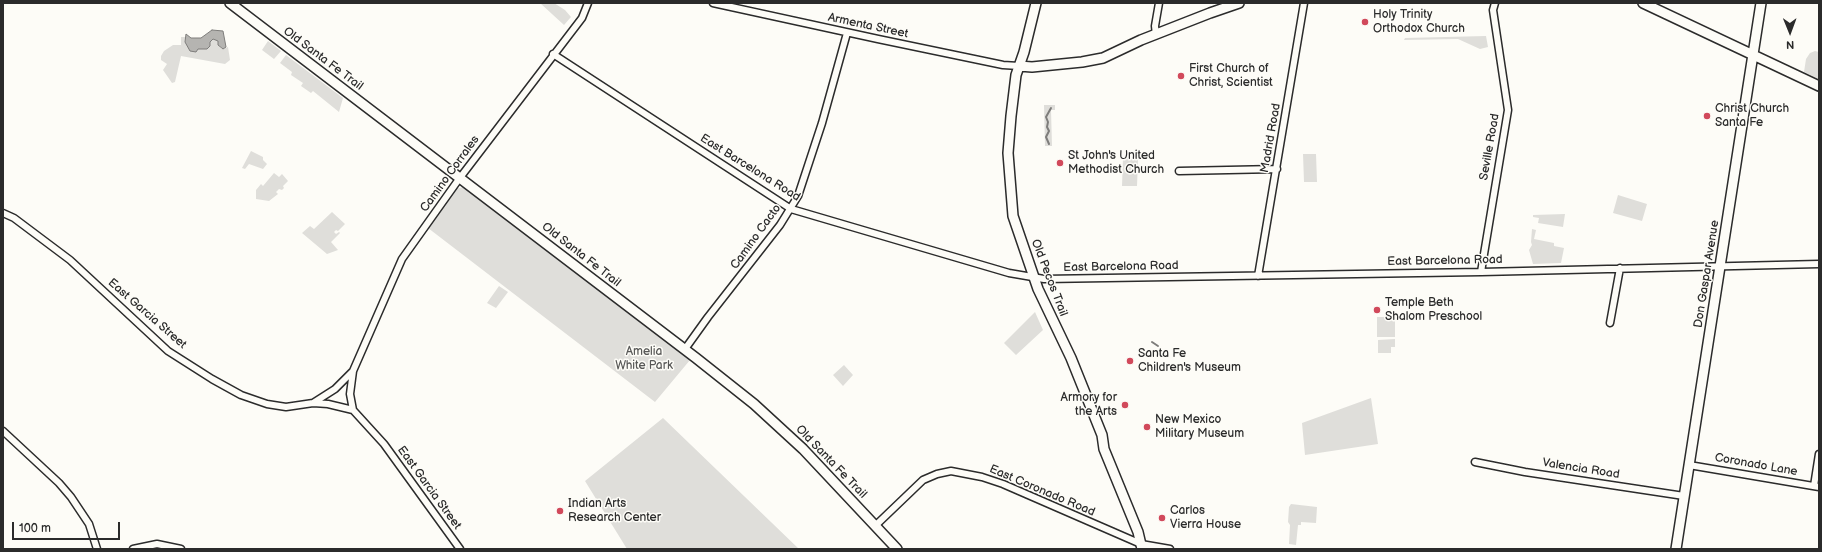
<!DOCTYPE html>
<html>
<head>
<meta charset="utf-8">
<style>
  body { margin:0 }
  #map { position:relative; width:1822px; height:552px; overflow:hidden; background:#fdfcf7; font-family:"Balsamiq Sans",sans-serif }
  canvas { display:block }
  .frame { position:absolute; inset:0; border:4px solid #2b2b2b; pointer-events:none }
  .north { position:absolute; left:1770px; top:12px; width:40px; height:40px; -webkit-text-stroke:3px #fdfcf7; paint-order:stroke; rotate:179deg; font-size:11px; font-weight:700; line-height:16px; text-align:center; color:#2b2b2b }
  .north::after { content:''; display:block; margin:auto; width:14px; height:18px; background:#2b2b2b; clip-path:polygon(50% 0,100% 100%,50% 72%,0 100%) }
  .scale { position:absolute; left:12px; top:522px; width:108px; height:18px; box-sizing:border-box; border:2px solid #2b2b2b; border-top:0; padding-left:5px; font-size:12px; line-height:14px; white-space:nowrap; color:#2b2b2b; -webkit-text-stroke:3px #fdfcf7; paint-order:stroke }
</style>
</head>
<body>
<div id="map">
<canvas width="1822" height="552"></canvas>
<div class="frame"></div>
<div class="north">N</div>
<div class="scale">100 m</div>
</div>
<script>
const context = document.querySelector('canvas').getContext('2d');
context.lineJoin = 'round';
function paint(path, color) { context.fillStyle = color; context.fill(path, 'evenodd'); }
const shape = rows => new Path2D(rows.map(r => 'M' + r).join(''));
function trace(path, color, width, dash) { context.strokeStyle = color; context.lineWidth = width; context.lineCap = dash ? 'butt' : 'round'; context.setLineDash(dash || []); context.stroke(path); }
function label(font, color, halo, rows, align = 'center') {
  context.font = font + ' "Balsamiq Sans",sans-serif'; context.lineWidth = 3; context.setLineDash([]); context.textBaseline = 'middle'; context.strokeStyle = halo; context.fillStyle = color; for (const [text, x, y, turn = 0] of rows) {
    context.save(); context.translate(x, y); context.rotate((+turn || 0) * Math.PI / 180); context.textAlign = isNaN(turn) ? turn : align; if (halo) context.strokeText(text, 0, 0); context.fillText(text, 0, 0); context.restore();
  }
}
paint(shape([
  [540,3,554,3,565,10,571,17,564,25],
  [1486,36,1488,47,1480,49,1458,39,1404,40,1405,38],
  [181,37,185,37,185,42,197,49,207,49,210,42,213,39,218,41,218,45,222,49,228,47,230,60,225,64,181,56,175,82,172,83,163,70,167,64,161,60,161,56,164,51,173,45,181,45],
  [268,41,281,51,274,59,262,50],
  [1815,51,1819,52,1819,79,1804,72,1806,59,1810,53],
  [286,55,343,98,339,112,313,91,311,93,301,86,303,83,291,75,292,72,280,63],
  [1044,105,1055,105,1055,110,1051,110,1052,146,1045,146],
  [251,151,263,157,263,160,267,164,263,169,249,164,245,169,242,168],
  [1303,154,1316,154,1317,182,1304,182],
  [1123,158,1138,159,1137,186,1122,186],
  [274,173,279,177,282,174,288,181,283,186,284,188,282,190,279,189,276,192,278,194,269,201,256,199,256,190,261,184,263,186],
  [463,187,690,360,655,402,428,228,456,189],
  [1618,195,1647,204,1642,221,1613,213],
  [332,212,345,224,338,231,336,230,334,232,336,234,339,232,340,233,331,242,338,250,327,254,302,233,310,226,314,229],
  [1565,214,1563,227,1538,223,1539,218,1533,217,1533,215],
  [1532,229,1536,230,1534,239,1554,243,1554,246,1564,248,1561,263,1533,264,1529,250,1532,245,1531,242],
  [499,286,508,292,496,308,487,303],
  [1035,312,1043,330,1016,355,1004,343],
  [1377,317,1395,317,1395,337,1377,337],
  [1395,339,1395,347,1391,347,1391,353,1378,353,1378,340],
  [844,365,853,375,843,386,833,375],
  [1371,398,1378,444,1305,455,1302,423],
  [663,418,799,549,627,549,585,481],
  [1291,504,1317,507,1316,523,1301,522,1301,525,1298,525,1296,545,1289,544,1290,525,1288,522,1289,507]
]), '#dfdeda');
const water = shape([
  [212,30,223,31,226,47,223,49,218,45,218,41,213,39,210,42,210,46,207,49,198,49,196,52,190,51,185,42,186,34,191,38,201,38,212,30]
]);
paint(water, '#b5b4b1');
trace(water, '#7e7d7b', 1);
trace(shape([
  [1049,144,1046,137,1049,131,1047,127,1048,122,1046,117,1051,108],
  [1152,342,1158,346]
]), '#7e7d7b', 2);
const street = shape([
  [713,3,878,39,1003,65,1019,66],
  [1156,35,1155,26,1159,3],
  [553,54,791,209,1009,273,1044,279,1481,272,1819,264],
  [1179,171,1277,169],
  [3,213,14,218,70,260,168,351,212,379,241,395,267,404,286,407,313,403,328,404,353,410,384,444,460,549],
  [1481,272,1508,110,1493,10,1495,3],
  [1258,276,1304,3],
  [1610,323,1620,268],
  [685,349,708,317,780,225,798,196,822,123,847,33],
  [313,403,335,389,353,371],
  [353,410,350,394,353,371,402,259,459,179,582,18,588,3],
  [3,431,59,483,71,497,89,524,97,549],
  [1475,462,1525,472,1684,496],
  [1689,465,1819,487],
  [1814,486,1819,454],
  [875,526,923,480,937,474,951,471,982,477,1003,484,1141,544,1170,549],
  [133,549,157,544,181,549]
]);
const secondary = shape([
  [230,3,696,358,754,404,803,449,897,549],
  [1036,3,1024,52,1016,75,1011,116,1008,153,1013,216,1038,289,1071,358,1102,435,1104,449,1138,532,1142,549],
  [1643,3,1819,86],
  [1019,66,1032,67,1082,62,1103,58,1141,40,1210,13,1239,3],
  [1676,549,1761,3]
]);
trace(street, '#2b2b2b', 9);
trace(secondary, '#2b2b2b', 12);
trace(street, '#fdfcf7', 6);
trace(secondary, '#fdfcf7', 9);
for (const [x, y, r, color] of [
  [1365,22,4,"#d1495b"],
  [1181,76,4,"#d1495b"],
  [1707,116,4,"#d1495b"],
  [1060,163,4,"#d1495b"],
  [1377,310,4,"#d1495b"],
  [1130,361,4,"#d1495b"],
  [1125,405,4,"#d1495b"],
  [1147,427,4,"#d1495b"],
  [560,511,4,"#d1495b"],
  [1162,518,4,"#d1495b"]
]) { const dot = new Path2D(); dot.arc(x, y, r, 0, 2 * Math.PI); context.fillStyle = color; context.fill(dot); trace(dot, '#fdfcf7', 1.5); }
label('12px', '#2b2b2b', '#fdfcf7', [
  ["Holy Trinity",1373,15],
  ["Orthodox Church",1373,29],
  ["First Church of",1189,69],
  ["Christ, Scientist",1189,83],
  ["Christ Church",1715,109],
  ["Santa Fe",1715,123],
  ["St John's United",1068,156],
  ["Methodist Church",1068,170],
  ["Temple Beth",1385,303],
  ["Shalom Preschool",1385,317],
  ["Santa Fe",1138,354],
  ["Children's Museum",1138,368],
  ["Armory for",1117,398,"right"],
  ["the Arts",1117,412,"right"],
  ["New Mexico",1155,420],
  ["Military Museum",1155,434],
  ["Indian Arts",568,504],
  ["Research Center",568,518],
  ["Carlos",1170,511],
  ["Vierra House",1170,525]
], 'left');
label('12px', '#2b2b2b', '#fdfcf7', [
  ["Armenta Street",868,26,12],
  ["Old Santa Fe Trail",323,59,37],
  ["Madrid Road",1271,138,-80],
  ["Seville Road",1490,147,-80],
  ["East Barcelona Road",750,168,32],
  ["Camino Corrales",450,174,-54],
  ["Camino Cacto",756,237,-54],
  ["Old Santa Fe Trail",581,255,38],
  ["East Barcelona Road",1445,261,-1],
  ["East Barcelona Road",1121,267,-1],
  ["Don Gaspar Avenue",1707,274,-81],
  ["Old Pecos Trail",1049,278,69],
  ["East Garcia Street",147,314,41],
  ["Old Santa Fe Trail",831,462,46],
  ["Coronado Lane",1756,465,10],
  ["Valencia Road",1581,469,9],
  ["East Garcia Street",429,488,54],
  ["East Coronado Road",1042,491,23]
]);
label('12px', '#585857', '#fdfcf7', [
  ["Amelia",644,352],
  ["White Park",644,366]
]);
</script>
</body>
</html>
